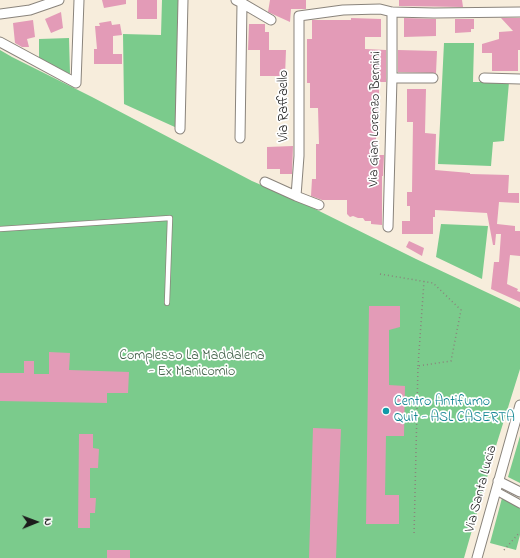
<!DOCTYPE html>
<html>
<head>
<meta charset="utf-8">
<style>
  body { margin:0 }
  #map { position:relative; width:520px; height:558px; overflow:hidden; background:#f7eddc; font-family:"Indie Flower",sans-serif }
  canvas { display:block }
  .north { position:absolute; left:16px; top:502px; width:40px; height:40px; -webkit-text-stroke:3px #fff; paint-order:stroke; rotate:89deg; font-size:11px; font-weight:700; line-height:16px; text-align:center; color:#1c1c1c }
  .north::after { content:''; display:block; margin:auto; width:14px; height:18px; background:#1c1c1c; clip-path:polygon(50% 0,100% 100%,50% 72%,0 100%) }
</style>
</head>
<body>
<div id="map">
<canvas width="520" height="558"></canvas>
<div class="north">N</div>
</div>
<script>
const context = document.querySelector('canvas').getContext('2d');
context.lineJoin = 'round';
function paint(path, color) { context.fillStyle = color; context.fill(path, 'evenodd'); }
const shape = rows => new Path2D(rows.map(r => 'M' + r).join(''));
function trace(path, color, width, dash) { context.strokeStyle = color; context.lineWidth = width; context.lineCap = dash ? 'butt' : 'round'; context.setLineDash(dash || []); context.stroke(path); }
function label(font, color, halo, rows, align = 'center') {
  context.font = font + ' "Indie Flower",sans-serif'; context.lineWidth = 3.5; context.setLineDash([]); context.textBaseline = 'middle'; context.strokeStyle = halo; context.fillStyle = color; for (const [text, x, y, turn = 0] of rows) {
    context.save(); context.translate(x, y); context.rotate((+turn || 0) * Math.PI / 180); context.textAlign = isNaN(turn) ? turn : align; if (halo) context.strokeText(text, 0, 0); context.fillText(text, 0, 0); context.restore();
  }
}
paint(shape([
  [162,0,180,0,177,128,124,104,123,34,161,35],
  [69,38,70,74,39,59,39,39],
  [444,43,474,43,473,82,509,82,504,141,493,142,491,166,438,164],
  [0,50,12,57,92,97,252,181,305,204,416,259,520,308,520,369,496,446,464,558,0,558],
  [441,224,488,226,482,279,436,257],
  [520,436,520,483,508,477],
  [502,498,520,508,520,535,516,550,490,543]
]), '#7bcb8c');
paint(shape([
  [102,0,126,0,126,4,104,8],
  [137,0,157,0,157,19,137,19],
  [270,0,306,0,306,9,291,9,290,22,268,12],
  [399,0,462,0,463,7,399,6],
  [61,12,63,28,51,33,45,19],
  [351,18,381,19,381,37,365,37,365,49,386,50,386,82,379,82,379,111,376,111,376,155,384,155,383,176,382,176,382,225,371,224,371,221,365,221,363,218,358,218,353,216,350,217,347,214,347,200,322,200,311,196,312,179,316,179,316,144,319,144,318,108,310,108,310,83,307,83,307,39,312,39,312,20,351,20],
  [404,18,436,19,436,36,404,37],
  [501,18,520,18,520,50,518,50,518,71,492,71,492,53,482,53,482,44,499,39,499,32,513,31],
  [455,19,474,19,474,29,471,29,471,32,455,33],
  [33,20,35,37,27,39,29,47,22,47,15,43,13,23],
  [111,21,112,25,120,24,122,35,113,36,113,54,122,54,122,64,94,64,94,49,97,49,95,26,100,26,99,23],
  [249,24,265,24,265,32,269,32,269,50,286,50,285,76,260,76,260,50,248,50],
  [398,50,437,51,436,73,398,72],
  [407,89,426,89,425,133,436,134,435,170,470,173,470,174,509,175,508,193,519,193,519,203,499,202,497,224,515,226,515,231,520,231,520,256,510,255,507,284,518,289,517,291,520,292,520,302,491,289,494,262,499,262,501,234,496,234,495,245,493,245,487,213,435,210,435,217,433,217,433,234,402,234,402,221,410,221,410,206,407,206,407,192,412,192,413,122,407,122],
  [293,146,292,174,280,174,280,169,267,169,267,147],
  [409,241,424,248,422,256,406,247],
  [369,306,400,306,400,327,389,330,389,385,405,386,404,436,386,436,385,495,399,495,399,524,366,524],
  [49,352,70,353,69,370,129,372,128,393,107,393,107,403,0,401,0,373,24,373,24,361,34,361,34,374,49,374],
  [313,428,341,429,336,558,309,558],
  [79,434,93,434,93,448,99,449,98,468,90,468,90,498,96,498,95,513,90,513,90,528,78,528],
  [107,550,130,550,130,558,107,558]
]), '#e39bb7');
const service = shape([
  [0,229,170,218,167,303]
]);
const pedestrian = shape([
  [500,493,520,504]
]);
const minor = shape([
  [236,0,242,3,240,138],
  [242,3,271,20],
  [0,14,30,10,59,0],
  [0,42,76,83,79,0],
  [392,78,433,78],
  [484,78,520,79],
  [180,129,183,0],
  [265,182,296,196,319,205],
  [296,196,299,156,299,16,343,10,380,9,392,12,434,13,520,12],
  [388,227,392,78,392,12],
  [498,481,520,492],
  [477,558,520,405]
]);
trace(service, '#8a847c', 6);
trace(pedestrian, '#8a847c', 9);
trace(minor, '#8a847c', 11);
trace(shape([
  [380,274,433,283,461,310,451,361,418,366,414,536],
  [418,366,424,281],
  [504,550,520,532]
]), '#8a847c', 1.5, [1, 3]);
trace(service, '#fff', 4.5);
trace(pedestrian, '#fff', 7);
trace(minor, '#fff', 9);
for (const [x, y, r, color] of [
  [386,411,4,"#0f9aa8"]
]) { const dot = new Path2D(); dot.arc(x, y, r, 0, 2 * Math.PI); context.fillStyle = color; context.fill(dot); trace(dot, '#fff', 1.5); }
label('14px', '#1c1c1c', '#fff', [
  ["Via Raffaello",285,106,-90],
  ["Via Gian Lorenzo Bernini",376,119,-89],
  ["Via Santa Lucia",482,489,-75]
]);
label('14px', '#426249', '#fff', [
  ["Complesso La Maddalena",192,357],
  ["- Ex Manicomio",192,373]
]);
label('14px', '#0d838f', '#fff', [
  ["Centro Antifumo",394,403],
  ["Quit - ASL CASERTA",394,419]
], 'left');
</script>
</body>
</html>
